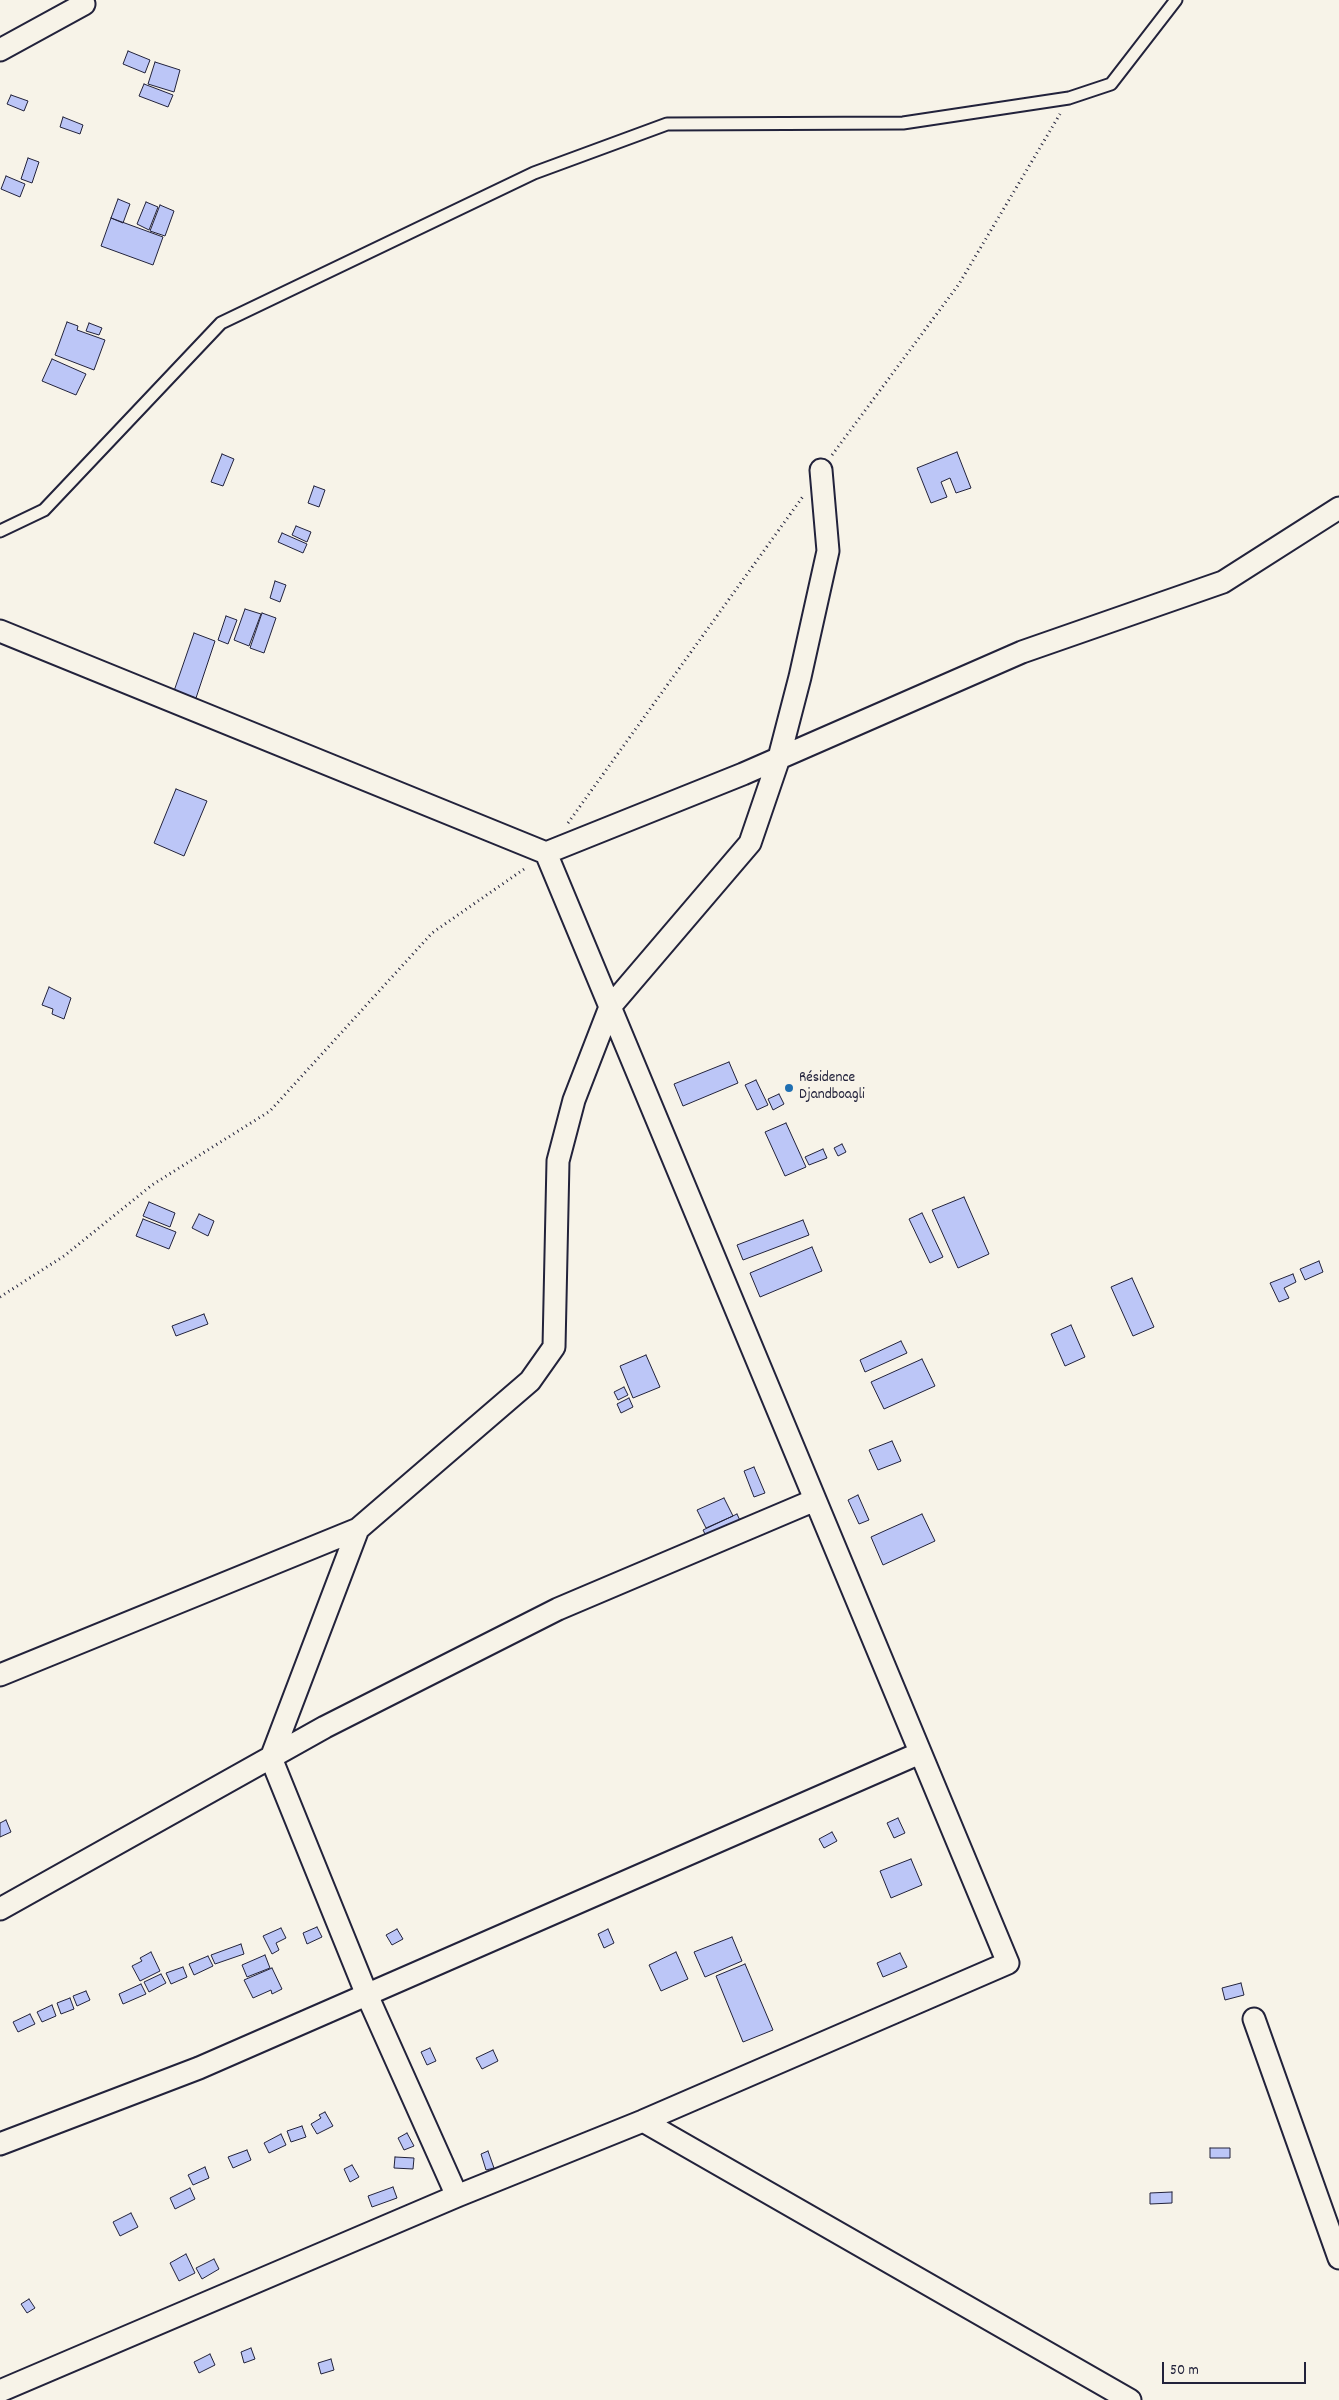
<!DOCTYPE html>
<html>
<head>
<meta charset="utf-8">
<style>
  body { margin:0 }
  #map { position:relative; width:1339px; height:2400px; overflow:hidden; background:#f7f3e8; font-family:Dekko,sans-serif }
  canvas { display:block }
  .scale { position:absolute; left:1162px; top:2362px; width:144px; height:22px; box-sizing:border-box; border:2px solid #22223b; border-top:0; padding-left:6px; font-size:15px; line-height:18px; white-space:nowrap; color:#22223b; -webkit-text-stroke:4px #f7f3e8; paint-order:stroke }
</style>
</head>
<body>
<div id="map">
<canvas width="1339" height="2400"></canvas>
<div class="scale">50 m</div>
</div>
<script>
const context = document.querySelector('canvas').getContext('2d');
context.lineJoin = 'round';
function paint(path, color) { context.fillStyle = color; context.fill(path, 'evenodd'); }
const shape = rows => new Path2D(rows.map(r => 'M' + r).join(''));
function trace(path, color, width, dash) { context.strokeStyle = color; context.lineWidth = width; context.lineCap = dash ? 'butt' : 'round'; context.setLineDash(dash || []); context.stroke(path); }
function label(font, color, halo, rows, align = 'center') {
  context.font = font + ' Dekko,sans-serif'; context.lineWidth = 4; context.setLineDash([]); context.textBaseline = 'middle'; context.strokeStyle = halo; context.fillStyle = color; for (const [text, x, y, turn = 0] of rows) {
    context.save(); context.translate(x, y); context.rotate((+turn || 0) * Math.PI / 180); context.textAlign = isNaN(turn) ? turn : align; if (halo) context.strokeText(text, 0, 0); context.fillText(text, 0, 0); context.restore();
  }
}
const building = shape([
  [128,51,150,60,145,73,123,64,128,51],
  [155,62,180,70,174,92,148,84,155,62],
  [144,84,173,95,168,107,139,96,144,84],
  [11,95,28,101,24,111,7,104,11,95],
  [63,117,83,125,80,134,60,127,63,117],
  [28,158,39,162,32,183,21,179,28,158],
  [6,176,25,184,20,197,1,189,6,176],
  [118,199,130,204,123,223,111,218,118,199],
  [146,202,158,207,149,230,137,224,146,202],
  [160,205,174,211,165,236,150,231,160,205],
  [111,218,163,237,153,265,101,246,111,218],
  [67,322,78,326,77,330,105,340,94,370,55,355,67,322],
  [89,323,102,328,99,335,86,331,89,323],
  [52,359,86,374,76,395,42,381,52,359],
  [957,452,971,488,956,493,950,478,941,482,947,497,931,503,917,468,957,452],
  [222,454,234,459,223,486,211,482,222,454],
  [314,486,325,490,319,507,308,503,314,486],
  [296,526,311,532,307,542,292,535,296,526],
  [282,533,307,544,303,553,278,542,282,533],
  [275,581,286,585,280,602,270,598,275,581],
  [245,609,261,614,249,646,234,640,245,609],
  [262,613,276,618,264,653,250,648,262,613],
  [226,616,237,620,228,644,218,640,226,616],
  [194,633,215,641,196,698,174,691,194,633],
  [176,789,207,801,184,856,154,843,176,789],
  [49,987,71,998,64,1019,52,1014,53,1009,42,1005,49,987],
  [729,1062,738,1083,683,1106,674,1084,729,1062],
  [756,1080,768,1105,757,1110,745,1085,756,1080],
  [779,1094,784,1104,773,1110,768,1099,779,1094],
  [786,1123,806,1167,785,1176,765,1132,786,1123],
  [842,1144,846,1152,838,1156,834,1148,842,1144],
  [823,1149,827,1158,809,1165,805,1157,823,1149],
  [964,1197,989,1254,958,1268,932,1210,964,1197],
  [149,1202,175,1213,170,1227,143,1216,149,1202],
  [922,1213,943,1257,930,1263,909,1219,922,1213],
  [199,1214,214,1221,208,1236,192,1228,199,1214],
  [143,1219,176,1232,169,1249,136,1236,143,1219],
  [803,1220,809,1235,743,1260,737,1245,803,1220],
  [812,1247,822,1271,760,1297,750,1273,812,1247],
  [1319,1261,1323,1272,1305,1280,1300,1269,1319,1261],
  [1293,1274,1296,1282,1284,1288,1289,1298,1279,1302,1270,1283,1293,1274],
  [1132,1278,1154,1327,1133,1336,1111,1287,1132,1278],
  [204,1314,208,1324,176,1336,172,1326,204,1314],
  [1071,1325,1085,1357,1065,1366,1051,1334,1071,1325],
  [901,1341,907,1353,865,1372,860,1360,901,1341],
  [646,1355,660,1387,633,1398,620,1366,646,1355],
  [922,1359,935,1386,884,1409,871,1382,922,1359],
  [624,1387,628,1395,618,1400,614,1392,624,1387],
  [629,1398,633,1407,621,1413,617,1404,629,1398],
  [892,1441,901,1461,878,1470,869,1450,892,1441],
  [754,1467,765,1493,754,1497,744,1471,754,1467],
  [858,1495,869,1520,859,1524,848,1500,858,1495],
  [724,1498,733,1516,706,1528,697,1510,724,1498],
  [737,1514,743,1527,709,1542,703,1530,737,1514],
  [922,1514,935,1541,883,1565,871,1537,922,1514],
  [898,1818,905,1833,894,1838,887,1823,898,1818],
  [6,1820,11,1832,0,1837,0,1823,6,1820],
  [832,1832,837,1841,824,1848,819,1839,832,1832],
  [911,1859,922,1885,891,1898,880,1871,911,1859],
  [317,1927,322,1937,307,1944,303,1933,317,1927],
  [281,1928,286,1938,276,1943,279,1950,272,1954,263,1936,281,1928],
  [397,1929,403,1939,392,1945,386,1935,397,1929],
  [608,1929,614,1943,604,1948,598,1934,608,1929],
  [732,1937,742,1961,705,1977,694,1952,732,1937],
  [241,1944,244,1954,215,1964,211,1955,241,1944],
  [151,1952,160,1971,140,1981,132,1966,142,1961,140,1958,151,1952],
  [676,1952,688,1979,661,1991,649,1965,676,1952],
  [900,1953,907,1967,883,1977,877,1963,900,1953],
  [265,1955,270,1968,247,1977,242,1965,265,1955],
  [208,1956,213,1966,194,1975,189,1964,208,1956],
  [745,1964,773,2030,743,2042,716,1976,745,1964],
  [183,1967,187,1977,171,1984,166,1973,183,1967],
  [272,1968,282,1989,272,1994,271,1990,253,1998,244,1980,272,1968],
  [161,1974,166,1983,149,1992,144,1982,161,1974],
  [1241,1983,1244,1995,1225,2000,1222,1988,1241,1983],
  [141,1984,146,1994,123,2004,119,1994,141,1984],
  [86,1991,90,2000,77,2006,73,1996,86,1991],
  [70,1998,74,2009,61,2014,57,2003,70,1998],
  [52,2005,56,2016,42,2022,37,2012,52,2005],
  [30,2014,35,2024,18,2032,13,2022,30,2014],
  [430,2048,436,2061,427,2065,421,2052,430,2048],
  [493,2050,498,2061,482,2069,476,2058,493,2050],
  [325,2112,333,2126,317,2134,311,2124,321,2118,319,2115,325,2112],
  [302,2126,306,2137,291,2142,287,2131,302,2126],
  [407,2133,414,2146,404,2150,398,2138,407,2133],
  [281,2134,286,2145,269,2153,264,2143,281,2134],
  [1210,2148,1230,2148,1230,2158,1210,2158,1210,2148],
  [247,2150,251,2160,233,2168,228,2157,247,2150],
  [488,2151,494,2168,486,2170,481,2154,488,2151],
  [395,2157,414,2158,413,2169,394,2168,395,2157],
  [352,2165,359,2177,350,2182,344,2169,352,2165],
  [205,2167,209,2178,193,2185,188,2175,205,2167],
  [393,2187,397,2198,372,2207,368,2196,393,2187],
  [190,2188,195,2199,175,2209,170,2198,190,2188],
  [1172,2192,1172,2203,1150,2204,1150,2193,1172,2192],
  [131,2213,138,2227,120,2236,113,2222,131,2213],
  [186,2254,195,2273,179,2281,170,2263,186,2254],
  [214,2259,219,2269,202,2279,196,2268,214,2259],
  [29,2299,35,2308,27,2313,21,2304,29,2299],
  [251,2348,255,2359,244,2363,241,2352,251,2348],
  [210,2354,215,2365,199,2373,194,2362,210,2354],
  [331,2359,334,2370,321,2374,318,2363,331,2359]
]);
paint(building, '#bcc6f7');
trace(building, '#22223b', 1);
const lane = shape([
  [0,531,44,510,221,323,534,173,667,124,903,123,1069,98,1111,84,1176,0]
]);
const street = shape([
  [0,50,84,4],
  [0,631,546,853,743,774,1022,652,1223,582,1339,508],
  [0,1675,358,1529],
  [0,1909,325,1727,558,1609,815,1500],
  [1254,2019,1339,2258],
  [643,2121,1130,2400],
  [0,2144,199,2068,920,1753],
  [457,2196,367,1995,271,1758,358,1529,530,1381,554,1347,558,1161,574,1100,610,1007,750,843,779,758,800,677,828,551,821,470],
  [0,2391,457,2196,643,2121,1008,1963,546,853]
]);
trace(lane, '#22223b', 15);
trace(street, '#22223b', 25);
trace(shape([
  [832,455,959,284,1060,114],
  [568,823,804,495],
  [0,1297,64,1256,152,1185,270,1111,432,933,527,867]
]), '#22223b', 3, [1, 4]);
trace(lane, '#f7f3e8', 11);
trace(street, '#f7f3e8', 21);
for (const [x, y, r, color] of [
  [789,1088,5,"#1f6fb2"]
]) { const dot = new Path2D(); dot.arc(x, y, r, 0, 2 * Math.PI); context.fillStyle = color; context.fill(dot); trace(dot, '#f7f3e8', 2); }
label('15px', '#22223b', '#f7f3e8', [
  ["Résidence",799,1079],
  ["Djandboagli",799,1096]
], 'left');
</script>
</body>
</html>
